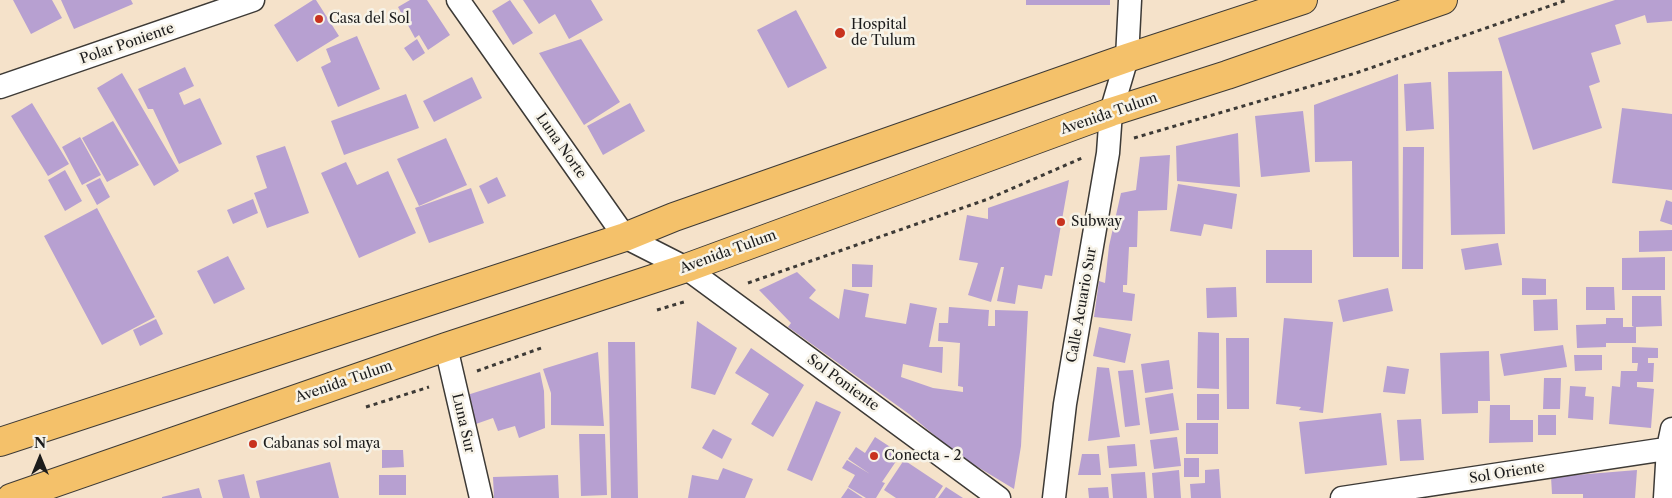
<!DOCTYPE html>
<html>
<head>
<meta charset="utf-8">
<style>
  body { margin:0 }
  #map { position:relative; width:1672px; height:498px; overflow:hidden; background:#f5e2ca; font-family:"Libre Caslon Text",serif }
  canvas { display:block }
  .north { position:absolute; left:15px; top:433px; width:50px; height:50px; -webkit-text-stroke:4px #f7f3e8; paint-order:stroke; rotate:0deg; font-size:14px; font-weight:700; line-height:20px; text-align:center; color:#1c1c1c }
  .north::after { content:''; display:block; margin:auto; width:18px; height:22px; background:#1c1c1c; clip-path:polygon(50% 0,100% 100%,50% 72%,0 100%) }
</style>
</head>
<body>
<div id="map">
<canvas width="1672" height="498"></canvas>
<div class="north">N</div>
</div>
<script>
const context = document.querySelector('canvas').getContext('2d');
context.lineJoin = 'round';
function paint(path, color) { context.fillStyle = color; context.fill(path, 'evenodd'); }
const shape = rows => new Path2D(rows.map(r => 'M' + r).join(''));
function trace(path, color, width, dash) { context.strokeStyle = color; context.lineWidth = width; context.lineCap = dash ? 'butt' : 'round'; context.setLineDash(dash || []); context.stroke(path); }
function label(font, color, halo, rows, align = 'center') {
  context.font = font + ' "Libre Caslon Text",serif'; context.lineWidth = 5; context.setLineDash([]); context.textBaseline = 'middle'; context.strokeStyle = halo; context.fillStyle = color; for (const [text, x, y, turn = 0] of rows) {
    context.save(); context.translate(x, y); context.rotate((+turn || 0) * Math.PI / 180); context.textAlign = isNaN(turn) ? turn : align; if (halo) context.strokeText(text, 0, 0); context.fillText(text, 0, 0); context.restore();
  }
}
paint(shape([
  [13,0,52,0,62,18,31,34],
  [61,0,131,0,133,4,74,29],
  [313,0,316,0,339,36,297,62,274,25],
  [410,0,427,0,450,35,428,50,419,35,415,38,398,7],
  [510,0,533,33,513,45,492,11],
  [523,0,591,0,603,20,569,39,555,14,539,24],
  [1026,0,1110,0,1110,5,1026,5],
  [1615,0,1672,0,1672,21,1647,23,1645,15,1615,25,1621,44,1591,53,1600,82,1589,86,1602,128,1533,150,1498,38],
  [796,10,827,68,788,88,757,30],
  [357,36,380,89,338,107,321,67,331,62,326,49],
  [417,39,425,53,413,61,404,48],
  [581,39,620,102,584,125,539,53],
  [185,67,194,86,179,93,184,105,200,98,222,144,179,164,153,109,148,109,138,89],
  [1502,71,1505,234,1451,235,1448,72],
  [122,73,179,171,154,186,97,88],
  [1398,74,1399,257,1353,257,1352,161,1315,162,1314,105],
  [472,77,482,98,434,122,423,101],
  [1431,82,1434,129,1406,131,1404,84],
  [406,94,419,128,344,155,331,121],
  [32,103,69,164,48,176,11,116],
  [630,103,645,131,603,155,587,126],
  [1622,108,1672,114,1672,190,1612,183],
  [1303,111,1310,172,1261,177,1255,116],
  [113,121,139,165,107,182,82,138],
  [1238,133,1240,187,1177,181,1176,146],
  [80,137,101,175,82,185,62,147],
  [446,138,467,185,419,206,397,159],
  [285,146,309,213,267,228,254,193,267,188,256,156],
  [1403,147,1424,147,1423,269,1402,269],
  [1170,155,1167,210,1138,211,1137,247,1129,247,1127,285,1123,285,1123,292,1135,294,1132,321,1094,317,1099,281,1105,283,1109,246,1121,193,1136,190,1140,157],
  [346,162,357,185,388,171,416,233,359,258,321,173],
  [65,170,82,201,65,211,48,180],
  [497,177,506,196,488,204,479,186],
  [100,178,110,197,97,205,86,185],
  [1069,180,1052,276,1045,275,1042,289,1018,285,1015,304,997,301,1004,267,1001,267,991,302,968,295,978,263,959,260,967,215,988,219,988,208],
  [1178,184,1237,194,1232,229,1204,224,1201,236,1170,231],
  [471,188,484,223,429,243,415,208],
  [253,199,258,213,233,224,227,210],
  [1666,200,1672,202,1672,225,1660,221],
  [97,208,155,317,102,345,44,236],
  [1672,230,1672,251,1639,252,1639,231],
  [1498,243,1502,265,1465,270,1461,249],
  [1266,250,1312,250,1312,283,1266,283],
  [228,256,245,289,214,304,197,271],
  [1665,257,1665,290,1622,290,1622,258],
  [852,264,873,265,872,287,852,287],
  [797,272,816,290,809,298,839,319,844,289,869,294,865,317,906,324,910,303,937,308,929,347,943,347,942,373,903,364,901,377,933,388,963,392,963,387,958,386,960,343,938,341,939,323,948,323,949,307,989,310,988,326,995,326,995,310,1028,311,1021,446,1014,489,958,455,909,414,788,327,791,323,759,290],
  [1522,278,1546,279,1546,295,1522,295],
  [1236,287,1237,317,1207,318,1206,288],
  [1586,287,1614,287,1615,310,1586,310],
  [1388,288,1393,311,1343,322,1338,300],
  [1632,296,1661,296,1662,326,1636,327,1636,343,1606,343,1606,347,1577,348,1576,325,1606,324,1606,318,1623,318,1623,327,1634,327,1632,326],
  [1557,299,1558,330,1534,331,1533,300],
  [1284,318,1333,322,1323,413,1299,410,1301,407,1276,404],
  [156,319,163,334,140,346,133,330],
  [697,321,737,348,715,395,691,388],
  [1099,327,1131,334,1125,363,1093,356],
  [1198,332,1219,333,1219,389,1197,388],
  [1226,338,1249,338,1249,409,1227,409],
  [608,342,635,342,638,498,611,498],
  [1563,345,1567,367,1504,376,1500,354],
  [1632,347,1658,348,1658,358,1648,358,1648,363,1654,363,1653,382,1637,382,1637,387,1654,389,1651,428,1609,424,1612,386,1620,387,1621,371,1637,371,1638,363,1632,363],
  [751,348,804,385,773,437,751,424,769,394,735,373],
  [1489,351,1490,401,1478,401,1478,413,1442,414,1440,353],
  [598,352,604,426,551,425,551,393,543,369],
  [1574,355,1602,355,1602,370,1575,371],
  [1169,360,1173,389,1145,393,1141,364],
  [1387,366,1409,369,1405,394,1383,392],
  [1097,367,1109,368,1120,437,1088,441],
  [1133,370,1140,425,1125,427,1118,371],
  [540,372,544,391,545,428,519,438,515,426,498,431,493,418,473,425,464,396],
  [1544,378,1561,378,1560,409,1543,409],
  [1570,386,1586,387,1585,396,1594,397,1593,420,1568,418],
  [1173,393,1179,430,1150,434,1145,398],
  [1197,394,1219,394,1219,420,1197,420],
  [816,401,841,412,812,481,787,470],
  [1490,405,1510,405,1510,420,1533,420,1533,442,1489,443],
  [1381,413,1387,465,1305,474,1299,422],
  [1538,415,1556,415,1556,435,1538,435],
  [1421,419,1424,460,1400,461,1397,420],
  [1186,423,1218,423,1218,454,1186,454],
  [713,429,732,439,722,459,702,448],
  [579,434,605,434,607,495,581,496],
  [875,437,901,454,882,482,885,483,876,498,866,498,848,487,855,475,842,468,847,460,870,474,848,459,856,447,865,453],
  [1177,437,1181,466,1154,469,1150,440],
  [1135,444,1137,466,1109,468,1107,446],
  [382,450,403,450,404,467,382,468],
  [1082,454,1099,454,1101,475,1078,475],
  [1184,458,1199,458,1199,477,1184,477],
  [904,460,943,486,935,498,896,498,884,490],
  [330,462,339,498,260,498,256,481],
  [723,468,753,479,745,498,688,498,692,475,718,480],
  [1219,469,1221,498,1191,498,1190,484,1205,483,1205,470],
  [1179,470,1181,498,1154,498,1152,473],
  [1637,470,1635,498,1583,498,1583,494,1552,494,1551,477],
  [1145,472,1147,498,1113,498,1111,474],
  [244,474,250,498,223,498,218,480],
  [379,475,406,475,406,495,379,495],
  [558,475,559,498,494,498,493,477],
  [946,487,963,498,938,498],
  [1108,487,1109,498,1089,498,1088,488],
  [199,488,202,498,162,498,162,497],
  [848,488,863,498,841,498]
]), '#b7a0d1');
const minor = shape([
  [458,0,625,237,686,268,999,498],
  [0,87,253,0],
  [446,347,481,498],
  [1054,498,1065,404,1108,153,1111,112,1127,58,1130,0],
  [1342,498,1672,448],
  [1665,498,1668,448,1672,429]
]);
const primary = shape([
  [0,442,625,237,674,217,1127,58,1303,0],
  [11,498,446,347,686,268,1111,112,1227,75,1443,0]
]);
trace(minor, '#3d3a36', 25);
trace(primary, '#3d3a36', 30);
trace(shape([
  [1134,138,1356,73,1567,0],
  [748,283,988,199,1082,158],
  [657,310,687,301],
  [477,371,544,347],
  [366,407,429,387]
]), '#3d3a36', 3, [4, 4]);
trace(minor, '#fff', 22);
trace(primary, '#f4c16a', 28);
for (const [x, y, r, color] of [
  [319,19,5,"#c8321e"],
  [840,33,6,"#c8321e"],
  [1061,222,5,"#c8321e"],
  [253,444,5,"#c8321e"],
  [874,456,5,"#c8321e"]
]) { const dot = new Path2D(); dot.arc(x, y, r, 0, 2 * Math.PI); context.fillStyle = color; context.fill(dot); trace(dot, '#f7f3e8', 2); }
label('14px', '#1c1c1c', '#f7f3e8', [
  ["Casa del Sol",329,19],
  ["Hospital",851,25],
  ["de Tulum",851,41],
  ["Subway",1071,222],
  ["Cabanas sol maya",263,444],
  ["Conecta - 2",884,456]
], 'left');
label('14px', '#1c1c1c', '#f7f3e8', [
  ["Polar Poniente",127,44,-19],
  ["Avenida Tulum",1109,114,-19],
  ["Luna Norte",561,146,55],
  ["Avenida Tulum",728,252,-20],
  ["Calle Acuario Sur",1082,305,-80],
  ["Avenida Tulum",344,382,-19],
  ["Sol Poniente",843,383,36],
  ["Luna Sur",463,423,77],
  ["Sol Oriente",1507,473,-9]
]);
</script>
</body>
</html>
